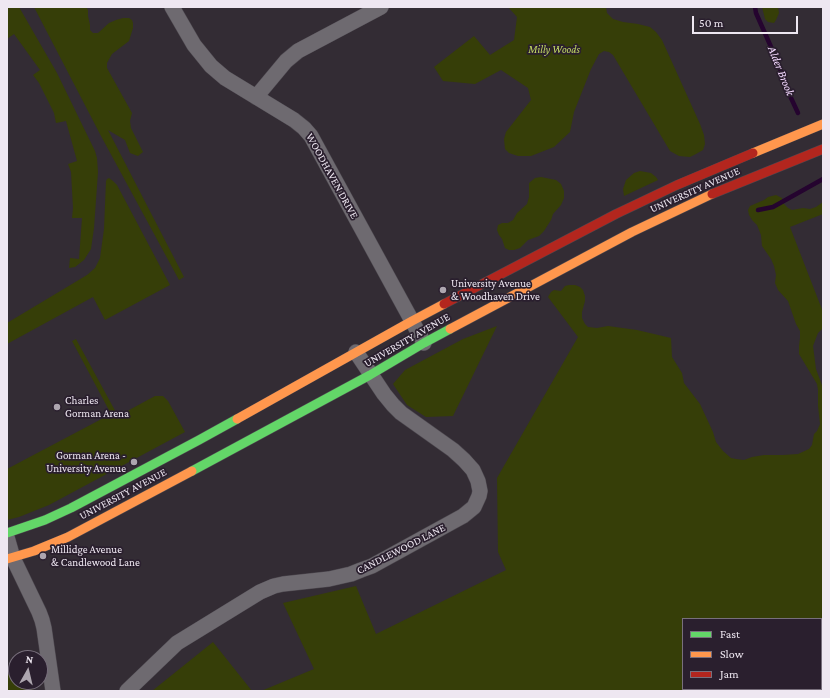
<!DOCTYPE html>
<html>
<head>
<meta charset="utf-8">
<style>
  body { margin:0 }
  #map { position:relative; width:830px; height:698px; overflow:hidden; background:#332c34; font-family:"Crimson Pro",serif }
  canvas { display:block }
  .frame { position:absolute; inset:0; border:8px solid #eee7f1; pointer-events:none }
  .legend { position:absolute; left:682px; top:618px; width:140px; height:72px; box-sizing:border-box; background:#2a1f2e; border:1px solid #786f7c; margin:0; padding:5px 7px; list-style:none; font-size:12px; color:#eee7f1 }
  .legend li { display:flex; align-items:center; gap:8px; height:20px }
  .legend b { width:20px; border:1px solid #786f7c }
  .north { position:absolute; left:8px; top:650px; width:40px; height:40px; box-sizing:border-box; background:#2a1f2e; border:1px solid #786f7c; border-radius:50%; rotate:8deg; font-size:11px; font-weight:700; line-height:16px; text-align:center; color:#eee7f1 }
  .north::after { content:''; display:block; margin:auto; width:14px; height:18px; background:#ada6af; clip-path:polygon(50% 0,100% 100%,50% 72%,0 100%) }
  .scale { position:absolute; left:692px; top:16px; width:106px; height:18px; box-sizing:border-box; border:2px solid #eee7f1; border-top:0; padding-left:5px; font-size:12px; line-height:14px; white-space:nowrap; color:#eee7f1; -webkit-text-stroke:3px #2a1f2e; paint-order:stroke }
</style>
</head>
<body>
<div id="map">
<canvas width="830" height="698"></canvas>
<div class="frame"></div>
<ul class="legend">
<li><b style="height:5px;background:#63d668"></b>Fast</li>
<li><b style="height:5px;background:#ff974d"></b>Slow</li>
<li><b style="height:5px;background:#b3261e"></b>Jam</li>
</ul>
<div class="north">N</div>
<div class="scale">50 m</div>
</div>
<script>
const context = document.querySelector('canvas').getContext('2d');
context.lineJoin = 'round';
function paint(path, color) { context.fillStyle = color; context.fill(path, 'evenodd'); }
const shape = rows => new Path2D(rows.map(r => 'M' + r).join(''));
function trace(path, color, width, dash) { context.strokeStyle = color; context.lineWidth = width; context.lineCap = dash ? 'butt' : 'round'; context.setLineDash(dash || []); context.stroke(path); }
function label(font, color, halo, rows, align = 'center') {
  context.font = font + ' "Crimson Pro",serif'; context.lineWidth = 3.5; context.setLineDash([]); context.textBaseline = 'middle'; context.strokeStyle = halo; context.fillStyle = color; for (const [text, x, y, turn = 0] of rows) {
    context.save(); context.translate(x, y); context.rotate((+turn || 0) * Math.PI / 180); context.textAlign = isNaN(turn) ? turn : align; if (halo) context.strokeText(text, 0, 0); context.fillText(text, 0, 0); context.restore();
  }
}
paint(shape([
  [7,7,19,7,57,73,95,151,97,158,98,172,94,228,91,249,84,260,75,267,69,268,70,258,79,259,82,218,72,218,73,208,71,172,68,164,77,161,66,121,56,123,54,113,39,83,33,75,40,70,14,34,7,39],
  [34,7,86,7,88,10,88,16,90,25,90,30,93,33,98,33,109,23,116,20,123,18,129,18,132,20,133,23,133,28,129,41,112,54,107,63,107,68,132,113,130,121,131,128,143,152,138,156,130,153,125,140,108,130,184,277,179,280,101,136],
  [508,7,606,7,607,13,613,19,623,22,638,24,650,27,656,32,662,40,700,124,704,135,705,144,703,150,696,154,690,157,679,156,670,151,613,55,609,52,604,51,599,54,591,69,574,112,570,132,554,147,531,156,518,156,509,153,505,149,504,139,506,132,531,100,528,88,501,70,475,84,443,81,434,67,474,36,490,55,514,40,517,17],
  [762,7,778,7,779,13,776,20,774,23,768,22,765,19],
  [640,171,651,173,656,177,658,180,624,196,623,189,626,180,634,173],
  [541,177,556,180,561,184,564,191,564,198,561,205,553,214,551,220,544,231,539,236,528,240,520,248,514,250,509,250,505,248,502,239,499,235,497,230,498,225,502,223,508,223,513,220,517,213,527,204,529,197,529,183,535,178],
  [109,178,113,181,117,185,170,285,105,320,93,297,7,344,7,323,87,275,95,268,100,258,104,229,106,181,107,179],
  [776,195,782,198,784,204,788,208,792,210,803,208,810,209,816,207,823,202,823,214,790,227,823,312,823,328,818,333,813,346,816,369,823,388,823,691,261,691,314,669,283,603,356,586,376,634,506,570,498,552,497,478,578,337,548,297,551,292,554,290,561,291,565,286,569,285,575,285,580,287,583,290,585,296,585,301,582,312,582,318,585,324,588,327,597,328,608,326,637,330,671,338,672,357,682,373,684,383,700,404,713,432,716,442,723,451,731,458,736,459,744,460,752,457,764,455,783,455,798,454,809,449,812,445,814,434,817,431,820,424,818,406,818,390,817,384,799,354,799,346,800,338,800,331,796,324,788,301,778,290,775,283,776,275,774,266,771,259,762,246,761,235,757,225,752,220,749,215,748,210,750,206,764,200,768,197],
  [683,619,821,619,821,689,683,689],
  [497,326,453,416,426,417,407,405,393,384,405,370,463,339],
  [76,339,118,416,155,396,163,396,168,401,185,432,49,505,19,517,7,520,7,469,111,414,72,341],
  [213,642,252,691,152,691],
  [16,673,16,682,32,682,33,691,7,691,7,675]
]), '#363e08');
trace(shape([
  [755,7,756,13,779,65,785,85,798,113],
  [758,210,773,207,823,179]
]), '#25042f', 4.5);
const street = shape([
  [172,7,194,45,211,66,225,78,294,120,304,128,311,136,424,343],
  [256,97,286,61,298,51,381,7],
  [7,537,13,558,39,612,42,620,44,628,53,691],
  [127,691,177,643,260,592,274,586,283,584,329,579,351,574,361,570,372,566,463,516,474,507,479,496,480,491,478,481,473,470,464,460,453,450,401,413,393,405,384,394,356,352]
]);
const fast = shape([
  [192,471,370,375,424,343,450,329],
  [7,533,45,520,71,508,199,440,237,419]
]);
const slow = shape([
  [753,153,823,124],
  [450,329,632,232,712,194],
  [237,419,412,321,444,304],
  [7,559,34,551,68,537,192,471]
]);
const jam = shape([
  [712,194,823,149],
  [444,304,616,214,677,185,753,153]
]);
trace(street, '#4d484f', 16);
trace(fast, '#4d484f', 10);
trace(slow, '#4d484f', 10);
trace(jam, '#4d484f', 10);
trace(street, '#6e6a70', 15);
trace(fast, '#63d668', 9);
trace(slow, '#ff974d', 9);
trace(jam, '#b3261e', 9);
for (const [x, y, r, color] of [
  [443,290,4,"#ada6af"],
  [57,407,4,"#ada6af"],
  [134,462,4,"#ada6af"],
  [43,556,4,"#ada6af"]
]) { const dot = new Path2D(); dot.arc(x, y, r, 0, 2 * Math.PI); context.fillStyle = color; context.fill(dot); trace(dot, '#2a1f2e', 1.5); }
label('italic 11px', '#c5dc64', '#2a1f2e', [
  ["Milly Woods",554,50]
]);
label('11px', '#eee7f1', '#2a1f2e', [
  ["WOODHAVEN DRIVE",332,176,61],
  ["UNIVERSITY AVENUE",695,190,-24],
  ["UNIVERSITY AVENUE",407,340,-30],
  ["UNIVERSITY AVENUE",123,494,-28],
  ["CANDLEWOOD LANE",401,549,-27]
]);
label('11px', '#eee7f1', '#2a1f2e', [
  ["University Avenue",451,284],
  ["& Woodhaven Drive",451,297],
  ["Charles",65,401],
  ["Gorman Arena",65,414],
  ["Gorman Arena -",126,456,"right"],
  ["University Avenue",126,469,"right"],
  ["Millidge Avenue",51,550],
  ["& Candlewood Lane",51,563]
], 'left');
label('italic 12px', '#f4d9ff', '#2a1f2e', [
  ["Alder Brook",781,71,68]
]);
</script>
</body>
</html>
